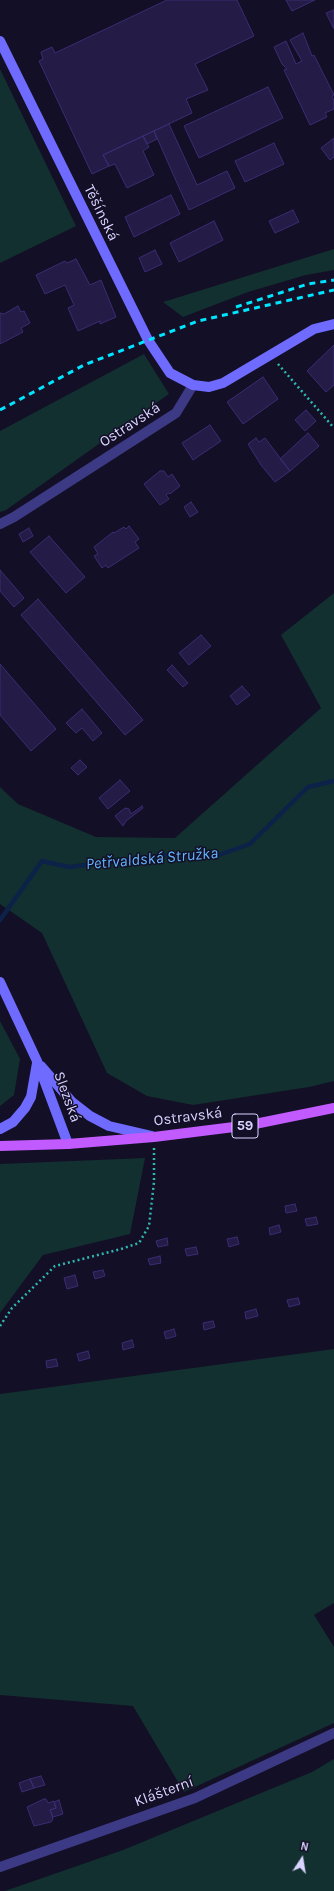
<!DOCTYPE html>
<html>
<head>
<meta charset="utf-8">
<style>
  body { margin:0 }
  #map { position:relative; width:334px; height:1891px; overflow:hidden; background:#130f26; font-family:Karla,sans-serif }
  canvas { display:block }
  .north { position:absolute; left:282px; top:1839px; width:40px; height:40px; -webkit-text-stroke:3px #130f26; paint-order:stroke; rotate:12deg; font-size:11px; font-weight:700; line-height:16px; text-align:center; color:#d9d4ff }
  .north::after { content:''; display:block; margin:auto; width:14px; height:18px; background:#d9d4ff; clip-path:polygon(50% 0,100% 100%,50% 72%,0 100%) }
</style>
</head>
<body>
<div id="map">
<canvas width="334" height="1891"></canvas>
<div class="north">N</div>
</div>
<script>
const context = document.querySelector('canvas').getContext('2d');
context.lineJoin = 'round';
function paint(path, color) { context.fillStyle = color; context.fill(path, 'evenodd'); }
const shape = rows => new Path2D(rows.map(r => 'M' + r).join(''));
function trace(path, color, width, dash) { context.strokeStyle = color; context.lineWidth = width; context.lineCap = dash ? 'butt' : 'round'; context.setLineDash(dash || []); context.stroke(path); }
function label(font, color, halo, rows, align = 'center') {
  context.font = font + ' Karla,sans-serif'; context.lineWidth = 3; context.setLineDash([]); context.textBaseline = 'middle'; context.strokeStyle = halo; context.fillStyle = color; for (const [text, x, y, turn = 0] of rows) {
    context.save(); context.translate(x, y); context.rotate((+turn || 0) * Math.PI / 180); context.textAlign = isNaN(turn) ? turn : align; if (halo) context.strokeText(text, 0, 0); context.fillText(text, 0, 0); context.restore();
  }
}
paint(shape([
  [0,69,76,226,0,263],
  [334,249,334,270,306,275,248,292,183,317,163,302],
  [144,354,169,394,6,510,0,512,0,431],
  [334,593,334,1081,309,1087,193,1105,147,1096,107,1073,42,933,0,904,0,787,18,804,96,837,175,838,321,708,281,635],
  [0,1021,20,1059,14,1095,0,1106],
  [145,1158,130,1234,43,1255,0,1313,0,1164],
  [334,1349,334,1603,314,1615,334,1647,334,1723,184,1792,133,1706,0,1695,0,1394],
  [334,1759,334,1891,5,1891,123,1850,312,1772]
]), '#12302f');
trace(shape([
  [0,920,42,861,69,867,167,855,216,856,250,844,308,787,334,781]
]), '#0c2248', 4.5);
const building = shape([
  [167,0,237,0,254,36,195,64,208,90,186,99,192,113,103,155,109,166,92,174,39,61,43,59,41,52,52,47,55,53,167,0],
  [286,0,315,0,292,11,286,0],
  [334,10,334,29,326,13,334,10],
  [303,33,312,56,314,55,334,95,332,96,334,101,334,109,325,113,327,117,310,125,284,70,287,69,282,64,274,47,286,41,296,64,302,61,290,40,303,33],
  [268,87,283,118,199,158,184,126,268,87],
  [169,124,197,185,227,171,235,188,189,210,154,131,169,124],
  [154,131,157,139,147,144,143,136,154,131],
  [143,136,149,147,143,151,154,175,127,188,115,164,109,166,103,155,143,136],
  [334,138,334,157,330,160,321,148,334,138],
  [274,143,284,164,245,182,235,161,274,143],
  [171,195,180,214,134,237,125,217,171,195],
  [293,210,299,222,275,233,269,221,293,210],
  [214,221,223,240,179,262,170,243,214,221],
  [155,250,162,264,145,272,139,258,155,250],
  [76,259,90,285,101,280,116,317,100,324,100,321,78,331,68,308,74,305,65,285,45,294,36,275,65,261,67,263,76,259],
  [18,306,21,312,24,311,30,323,21,328,23,332,0,344,0,313,4,314,18,306],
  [334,345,334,385,326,392,307,371,334,345],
  [263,377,278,399,243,424,227,402,263,377],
  [306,410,316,421,305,431,295,420,306,410],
  [210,425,221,441,193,460,182,443,210,425],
  [308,433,319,446,290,471,280,459,308,433],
  [256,438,259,442,265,438,290,471,275,482,261,465,248,444,256,438],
  [160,471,164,471,168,477,172,474,180,486,170,494,169,493,166,495,169,499,160,505,144,484,160,471],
  [191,502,198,512,190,517,184,507,191,502],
  [129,526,139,539,135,542,139,548,108,568,106,565,102,568,94,556,98,554,94,547,113,532,114,533,124,527,126,529,129,526],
  [29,528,33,536,23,542,19,534,29,528],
  [49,536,85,577,66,593,30,552,49,536],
  [0,570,24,598,14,607,0,591,0,570],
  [38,599,143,720,125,735,21,615,38,599],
  [201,635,211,646,189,665,179,653,201,635],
  [0,664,56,729,31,751,0,715,0,664],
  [172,665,188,683,183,687,167,670,172,665],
  [242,686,250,695,237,705,230,696,242,686],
  [82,709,102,733,93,741,82,728,76,733,66,723,82,709],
  [80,760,87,767,78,775,71,768,80,760],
  [120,780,130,791,108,809,99,798,120,780],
  [142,806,143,808,126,821,123,826,115,816,125,808,129,809,131,814,142,806],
  [295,1204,297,1211,286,1213,285,1206,295,1204],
  [316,1217,318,1224,307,1226,305,1219,316,1217],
  [279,1225,281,1232,270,1235,269,1228,279,1225],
  [237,1237,239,1244,229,1247,227,1239,237,1237],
  [167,1238,168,1245,158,1247,156,1241,167,1238],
  [196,1247,198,1254,187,1256,185,1249,196,1247],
  [160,1256,161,1263,150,1265,148,1259,160,1256],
  [103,1270,105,1276,95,1279,93,1272,103,1270],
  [75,1275,78,1286,67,1289,64,1278,75,1275],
  [298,1298,300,1304,289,1307,287,1300,298,1298],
  [256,1309,258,1316,246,1319,245,1312,256,1309],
  [213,1321,215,1327,204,1330,203,1323,213,1321],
  [174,1329,176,1336,166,1339,164,1332,174,1329],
  [132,1340,134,1347,123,1350,122,1343,132,1340],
  [88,1351,90,1358,79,1361,77,1354,88,1351],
  [56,1359,58,1366,47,1368,46,1361,56,1359],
  [41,1776,45,1785,34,1788,30,1779,41,1776],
  [30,1779,34,1788,22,1792,19,1783,30,1779],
  [44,1799,46,1799,48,1803,54,1801,56,1808,50,1810,53,1819,51,1822,34,1826,27,1807,44,1799],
  [59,1800,63,1814,53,1817,50,1810,56,1808,54,1802,59,1800]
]);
paint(building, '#241b47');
trace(building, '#3b2d73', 1);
trace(shape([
  [278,364,334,428],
  [0,1326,12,1308,55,1266,121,1249,139,1243,149,1226,154,1182,154,1148]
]), '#2fb8b0', 2.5, [2, 3]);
trace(shape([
  [0,524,14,517,176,413,193,385],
  [0,1867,195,1798,334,1733]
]), '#3d3a85', 10);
trace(shape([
  [0,41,148,340,170,373,193,385,209,387,223,383,314,329,334,324],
  [0,982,37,1061,68,1144],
  [41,1066,72,1102,90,1116,109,1126,152,1136],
  [0,1129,13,1122,25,1108,31,1097,37,1063]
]), '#6f6bff', 10);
trace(shape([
  [0,1146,68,1144,154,1137,250,1125,334,1108]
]), '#c25bff', 10);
trace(shape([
  [236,307,308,284,334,280],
  [0,410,84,365,198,321,334,290]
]), '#00e5ff', 3, [6, 5]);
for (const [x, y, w] of [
  [245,1126,26]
]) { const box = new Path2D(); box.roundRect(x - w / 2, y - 12, w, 24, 3); context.fillStyle = '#130f26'; context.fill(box); trace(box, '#d9d4ff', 1); }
label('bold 14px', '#d9d4ff', null, [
  ["59",245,1126]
]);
label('15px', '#d9d4ff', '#130f26', [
  ["Těšínská",101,213,64],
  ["Ostravská",130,425,-33],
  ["Slezská",67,1097,70],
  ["Ostravská",188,1117,-7],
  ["Klášterní",164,1792,-20]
]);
label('italic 16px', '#62b6ff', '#130f26', [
  ["Petřvaldská Stružka",152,859,-5]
]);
</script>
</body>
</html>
